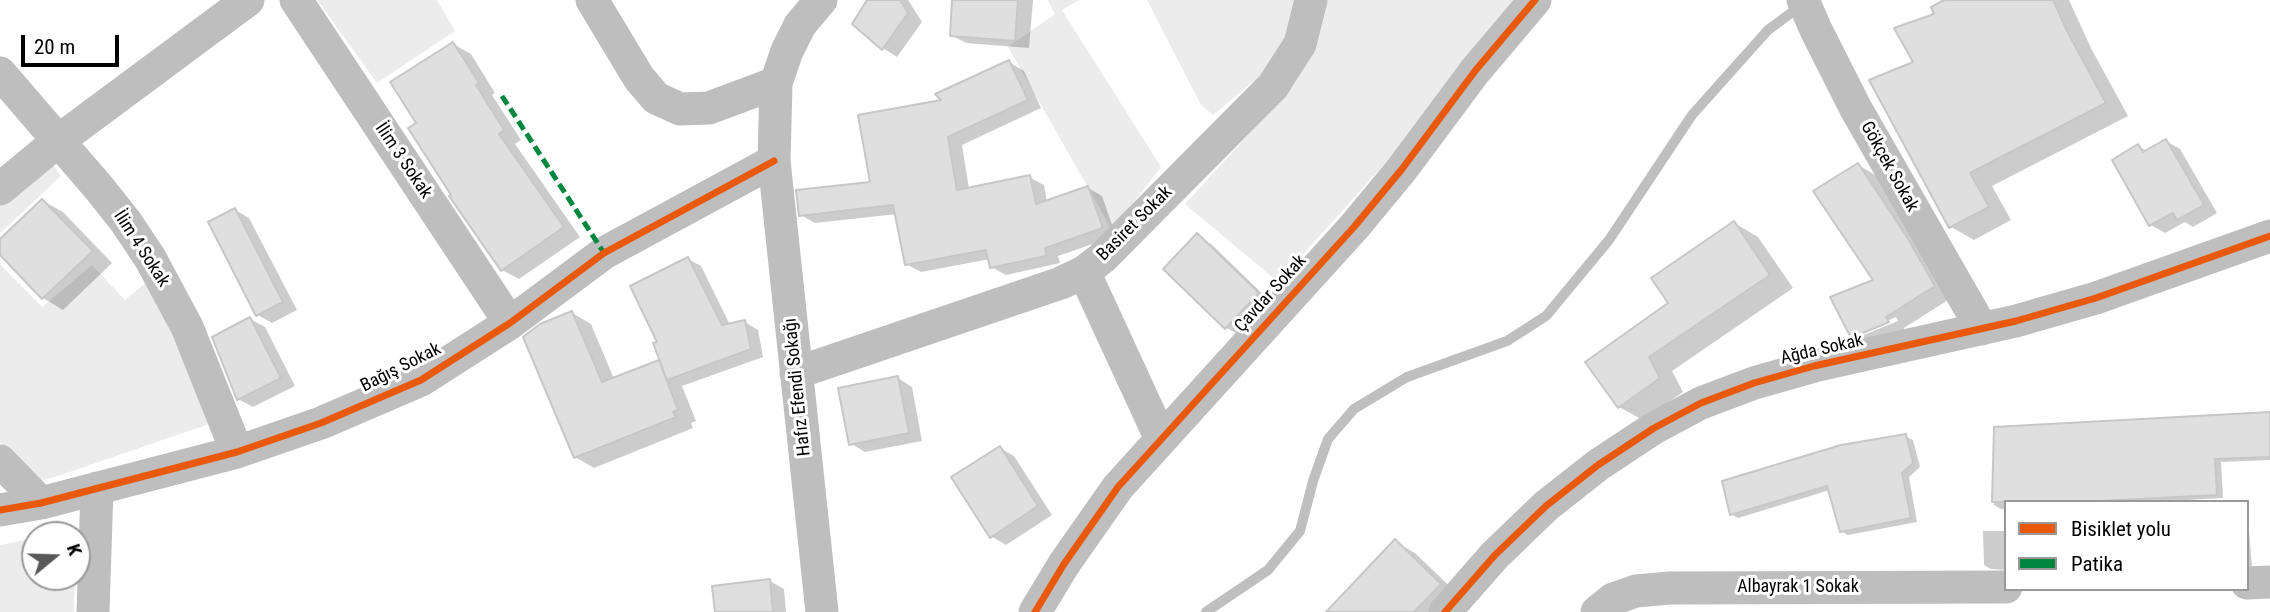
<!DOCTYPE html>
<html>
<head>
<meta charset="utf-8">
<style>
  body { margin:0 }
  #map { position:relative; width:2270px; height:612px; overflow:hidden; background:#fff; font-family:"Roboto Condensed",sans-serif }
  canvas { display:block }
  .legend { position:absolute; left:2004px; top:500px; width:245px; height:91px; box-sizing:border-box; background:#fff; border:2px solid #999; margin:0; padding:9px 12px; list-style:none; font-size:21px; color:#000 }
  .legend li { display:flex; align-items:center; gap:14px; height:35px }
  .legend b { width:35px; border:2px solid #999 }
  .north { position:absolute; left:21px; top:521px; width:70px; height:70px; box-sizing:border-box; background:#fff; border:2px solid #999; border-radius:50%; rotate:71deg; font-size:19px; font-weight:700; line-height:28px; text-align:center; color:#000 }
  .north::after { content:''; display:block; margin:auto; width:24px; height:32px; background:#595959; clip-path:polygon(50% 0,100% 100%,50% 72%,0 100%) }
  .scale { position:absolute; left:21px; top:35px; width:98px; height:32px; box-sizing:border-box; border:4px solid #000; border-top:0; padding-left:9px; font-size:21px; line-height:24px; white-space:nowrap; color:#000; -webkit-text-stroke:5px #fff; paint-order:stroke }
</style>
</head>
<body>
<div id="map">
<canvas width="2270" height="612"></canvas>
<ul class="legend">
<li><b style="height:9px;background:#e8590c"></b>Bisiklet yolu</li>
<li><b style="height:9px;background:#00873e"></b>Patika</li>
</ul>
<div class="north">K</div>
<div class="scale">20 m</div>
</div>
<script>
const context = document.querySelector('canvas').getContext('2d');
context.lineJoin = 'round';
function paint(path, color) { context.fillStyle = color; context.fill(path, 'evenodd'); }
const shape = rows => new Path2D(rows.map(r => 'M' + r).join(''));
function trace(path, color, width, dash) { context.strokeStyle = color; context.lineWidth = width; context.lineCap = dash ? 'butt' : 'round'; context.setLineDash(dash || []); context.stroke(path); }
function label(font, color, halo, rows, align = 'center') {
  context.font = font + ' "Roboto Condensed",sans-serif'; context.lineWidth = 6; context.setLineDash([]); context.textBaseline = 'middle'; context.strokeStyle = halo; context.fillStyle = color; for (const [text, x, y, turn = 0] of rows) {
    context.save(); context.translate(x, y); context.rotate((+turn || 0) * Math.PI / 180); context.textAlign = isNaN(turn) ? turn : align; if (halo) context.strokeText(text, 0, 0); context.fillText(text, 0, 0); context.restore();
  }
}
paint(shape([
  [317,0,437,0,455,31,377,83],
  [1048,0,1079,0,1062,10,1161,167,1112,230,1008,47,1055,14],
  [1147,0,1295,0,1281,50,1266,71,1213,115,1201,105],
  [1326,0,1515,0,1389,159,1278,282,1185,204,1293,86,1310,59,1321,28],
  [48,158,61,176,0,233,0,199],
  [0,264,42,307,92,265,125,300,149,280,209,424,58,476,43,480,31,475,0,442],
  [35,538,35,577,75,577,74,612,0,612,0,545]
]), '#ececec');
paint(shape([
  [870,0,908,0,922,22,897,57,883,48],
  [954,0,1033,0,1029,48,966,43,951,35],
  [1948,0,2069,0,2091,48,2128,116,1992,186,2011,220,1974,240,1951,227,1916,63,1936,15],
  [453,44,471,54,495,93,492,95,521,140,515,144,580,237,519,279,502,270,454,195,418,124],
  [1009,62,1024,71,1041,108,962,145,969,189,1029,177,1044,185,1047,202,1088,188,1102,196,1116,236,1058,256,1060,263,1006,275,991,267,990,259,921,272,906,264,897,214,815,223,801,215,872,183,945,101],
  [2166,141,2180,149,2217,213,2193,227,2185,222,2165,233,2151,225,2138,146,2147,151],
  [1858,165,1877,176,1953,297,1904,328,1907,333,1871,348,1852,337,1875,281],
  [1896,317,1898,321,1861,336,1861,332],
  [43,201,63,212,112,263,63,310,43,298,0,252,0,241],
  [235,210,249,218,297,310,272,323,258,315],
  [1734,223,1758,237,1793,288,1672,371,1683,392,1643,420,1619,407,1671,303],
  [1197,236,1211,244,1272,303,1241,336,1227,328,1165,269],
  [688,259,701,266,730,325,745,322,758,330,763,357,682,386,696,421,691,423,693,428,594,468,575,457,572,313,591,324,614,379,659,362,663,365,660,343],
  [250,319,265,327,295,386,253,407,238,399],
  [898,378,912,387,922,441,865,452,850,443],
  [2270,413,2270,460,2221,462,2223,498,2150,502,2006,502,2006,509,2001,509,1994,505,1996,428],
  [1905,436,1913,440,1920,467,1909,477,1917,522,1848,535,1841,531,1830,490,1738,518,1731,514],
  [1000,448,1014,456,1052,515,1006,545,991,536],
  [2247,530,2249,531,2252,567,2247,569],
  [1983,531,2006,531,2006,570,1991,569,1984,565],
  [1395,542,1415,553,1460,596,1445,612,1328,612],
  [770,581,784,589,786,612,716,612]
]), '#0003');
trace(shape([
  [1206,612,1268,570,1300,531,1313,481,1328,439,1354,409,1407,377,1507,341,1546,316,1609,240,1692,115,1768,30,1799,7]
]), '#bfbfbf', 10);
const building = shape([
  [867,0,900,0,908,13,882,50,852,24,867,0],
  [952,0,1018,0,1015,41,950,36,952,0],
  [1944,0,2053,0,2068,33,2106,103,1970,173,1989,207,1949,228,1869,80,1913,62,1894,28,1934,14,1931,7,1944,0],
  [453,42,479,83,476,85,504,130,499,134,564,227,501,271,449,196,451,195,408,128,416,123,390,82,453,42],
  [1009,60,1028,100,948,137,957,190,1030,175,1036,204,1088,186,1103,228,1045,248,1046,256,990,268,986,250,905,265,893,205,799,216,796,190,870,182,858,115,941,100,935,94,1009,60],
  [2166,139,2204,205,2177,220,2173,213,2149,226,2112,160,2138,144,2143,152,2166,139],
  [1858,163,1907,237,1935,286,1886,317,1889,322,1851,338,1830,297,1873,280,1813,191,1858,163],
  [42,199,93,251,42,299,0,255,0,239,42,199],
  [235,208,283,302,256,316,208,222,235,208],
  [1734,221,1770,275,1649,357,1660,378,1618,408,1585,362,1668,303,1651,278,1734,221],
  [1197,233,1259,293,1225,329,1163,269,1197,233],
  [688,257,722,325,745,320,751,349,667,380,653,343,657,342,630,286,688,257],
  [572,311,602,382,659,360,678,410,673,412,676,417,574,458,523,337,540,324,572,311],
  [250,317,281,378,237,400,212,337,250,317],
  [898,376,909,433,849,445,838,388,898,376],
  [2270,412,2270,457,2215,459,2217,495,2080,502,1992,502,1994,427,2270,412],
  [1906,434,1913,463,1902,473,1911,518,1840,532,1827,486,1730,515,1722,481,1841,445,1906,434],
  [1000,446,1038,506,990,538,951,477,1000,446],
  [1395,539,1441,584,1414,612,1326,612,1395,539],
  [770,579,773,612,715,612,712,586,770,579]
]);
paint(building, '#dfdfdf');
trace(building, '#c7c7c7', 2);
trace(shape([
  [296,0,510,323],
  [592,0,639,78,656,98,680,109,709,108,776,83],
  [821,0,800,25,787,51,776,83,774,161,822,612],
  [1803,0,1816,30,1856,109,1982,329],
  [0,73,99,188,126,222,150,258,187,327,237,452],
  [0,189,58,141,248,0],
  [1084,272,1161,439],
  [796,373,1061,283,1084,272,1102,258,1273,86,1300,44,1311,0],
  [0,461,41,503],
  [0,510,41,503,237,452,321,423,421,380,510,323,604,253,774,161],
  [2247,583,2270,582],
  [93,612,97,488],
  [1035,612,1064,564,1118,487,1354,227,1402,169,1475,71,1535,0],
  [1445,612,1495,555,1546,506,1598,465,1654,428,1701,403,1754,383,1814,366,2016,321,2096,298,2270,236],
  [1597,612,1613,599,1636,591,1670,588,2006,587]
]), '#bebebe', 33);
trace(shape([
  [502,96,604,253]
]), '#00873e', 5, [10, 5]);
trace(shape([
  [0,510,41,503,237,452,321,423,421,380,510,323,604,253,774,161],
  [1035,612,1064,564,1118,487,1354,227,1402,169,1475,71,1535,0],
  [1445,612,1495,555,1546,506,1598,465,1654,428,1701,403,1754,383,1814,366,2016,321,2096,298,2270,236]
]), '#e8590c', 7);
label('18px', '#000', '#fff', [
  ["İlim 3 Sokak",403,161,56],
  ["Gökçek Sokak",1889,167,61],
  ["Basiret Sokak",1135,224,-45],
  ["İlim 4 Sokak",141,249,57],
  ["Çavdar Sokak",1271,294,-48],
  ["Ağda Sokak",1822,350,-13],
  ["Bağış Sokak",401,368,-27],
  ["Hafız Efendi Sokağı",798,387,-96],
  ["Albayrak 1 Sokak",1798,587]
]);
</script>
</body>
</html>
